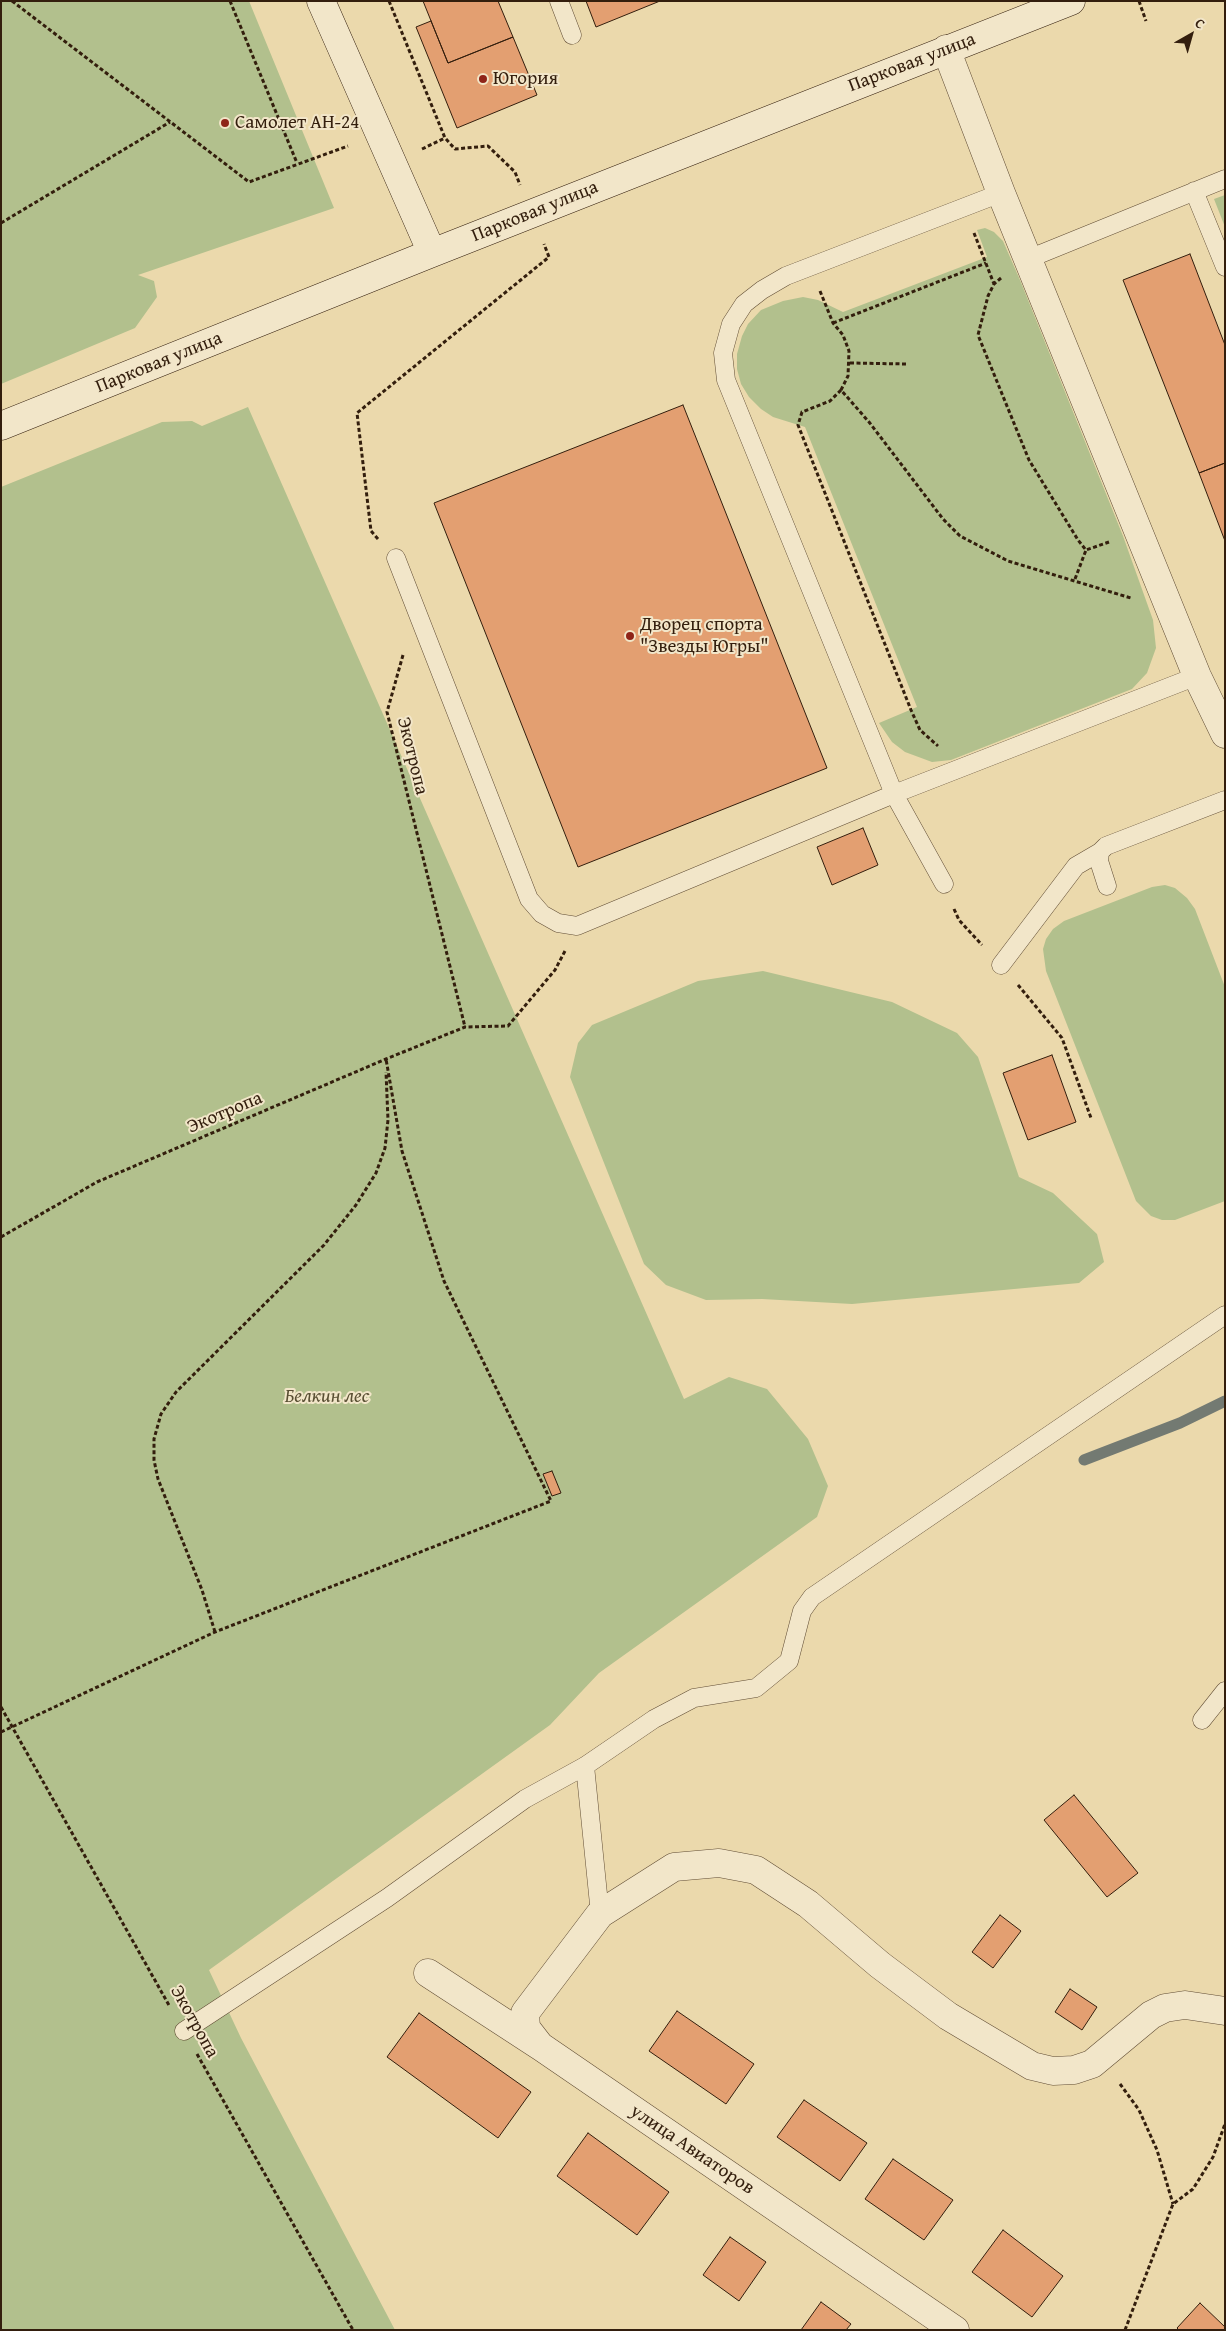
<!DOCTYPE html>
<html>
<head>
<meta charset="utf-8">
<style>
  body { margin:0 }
  #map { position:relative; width:1226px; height:2331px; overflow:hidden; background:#ebd9ac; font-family:"Gentium Book Plus",serif }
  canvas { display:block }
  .frame { position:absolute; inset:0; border:2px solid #331e0d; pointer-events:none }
  .north { position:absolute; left:1166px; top:10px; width:50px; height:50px; -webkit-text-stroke:4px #f2e6c9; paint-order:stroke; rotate:38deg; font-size:14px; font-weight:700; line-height:20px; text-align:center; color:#331e0d }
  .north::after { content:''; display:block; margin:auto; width:18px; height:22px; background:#331e0d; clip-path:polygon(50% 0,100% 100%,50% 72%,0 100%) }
</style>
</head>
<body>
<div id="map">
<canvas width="1226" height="2331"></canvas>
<div class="frame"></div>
<div class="north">С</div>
</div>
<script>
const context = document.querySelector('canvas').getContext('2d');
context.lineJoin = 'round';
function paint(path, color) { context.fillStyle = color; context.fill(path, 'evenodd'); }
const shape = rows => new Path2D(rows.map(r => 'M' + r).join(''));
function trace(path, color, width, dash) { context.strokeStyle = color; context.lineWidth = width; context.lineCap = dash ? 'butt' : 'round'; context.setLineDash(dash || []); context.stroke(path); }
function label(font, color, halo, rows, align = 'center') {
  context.font = font + ' "Gentium Book Plus",serif'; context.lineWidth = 4; context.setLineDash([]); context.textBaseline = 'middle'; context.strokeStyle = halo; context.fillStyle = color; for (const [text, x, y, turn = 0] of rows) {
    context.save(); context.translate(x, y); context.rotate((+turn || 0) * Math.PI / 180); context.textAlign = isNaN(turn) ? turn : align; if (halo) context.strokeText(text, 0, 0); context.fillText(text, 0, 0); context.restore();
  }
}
paint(shape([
  [1,1,249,1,334,208,138,275,154,281,157,297,135,328,1,384],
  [1225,195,1225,227,1214,199],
  [985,228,994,232,1003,241,1020,280,1123,536,1153,620,1156,648,1147,673,1132,689,951,760,932,762,905,752,892,742,879,723,917,707,805,427,773,417,761,409,749,397,741,384,737,369,737,354,742,336,748,324,761,310,783,301,803,297,818,300,843,312,987,257,977,230],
  [248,407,684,1399,729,1377,767,1389,808,1439,828,1486,817,1517,599,1673,550,1725,209,1970,241,2038,395,2330,1,2330,1,487,162,422,192,421,202,426],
  [1165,885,1175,888,1187,898,1195,909,1225,987,1225,1201,1175,1220,1162,1220,1151,1216,1136,1201,1046,971,1043,949,1046,939,1053,929,1064,921,1152,887],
  [763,971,892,1002,957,1033,978,1057,1019,1177,1053,1193,1097,1234,1104,1262,1079,1283,852,1304,762,1299,706,1300,666,1285,644,1264,570,1077,578,1043,592,1025,698,981]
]), '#b2c08d');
trace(shape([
  [1084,1460,1180,1423,1225,1401]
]), '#737a72', 11);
const building = shape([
  [423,1,498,1,513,37,448,63,423,1],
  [586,1,660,1,596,27,586,1],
  [431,21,448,63,513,37,537,95,457,128,416,27,431,21],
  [1190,254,1225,345,1225,463,1199,473,1123,280,1190,254],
  [683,405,827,768,578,867,434,503,683,405],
  [1225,463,1225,541,1199,473,1225,463],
  [863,828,878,865,832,885,817,847,863,828],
  [1052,1055,1076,1122,1028,1140,1003,1073,1052,1055],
  [552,1471,561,1493,552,1496,543,1474,552,1471],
  [1074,1795,1138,1873,1107,1897,1044,1820,1074,1795],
  [1000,1915,1021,1931,993,1968,972,1952,1000,1915],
  [1070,1989,1097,2007,1082,2030,1055,2012,1070,1989],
  [677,2011,754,2064,726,2104,649,2051,677,2011],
  [419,2013,531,2092,498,2138,387,2057,419,2013],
  [804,2100,867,2143,840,2181,777,2137,804,2100],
  [588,2133,669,2192,637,2235,557,2176,588,2133],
  [893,2159,953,2200,924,2240,865,2199,893,2159],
  [1003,2230,1063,2276,1032,2317,972,2272,1003,2230],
  [730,2237,766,2262,739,2301,703,2275,730,2237],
  [821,2302,851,2324,846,2330,801,2330,821,2302],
  [1200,2303,1225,2327,1225,2330,1179,2330,1177,2328,1200,2303]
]);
paint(building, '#e39f71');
trace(building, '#331e0d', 1);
const service = shape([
  [559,1,572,35],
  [1194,191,1225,267],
  [1001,193,786,276,762,290,744,304,731,324,723,353,726,380,894,794,1197,676],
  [1028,259,1225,179],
  [396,558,529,899,542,914,558,923,577,926,894,794,944,884],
  [1107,886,1099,861,1100,852,1106,846,1225,800],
  [1001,965,1076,866,1100,852],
  [1202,1720,1225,1691],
  [585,1766,600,1914],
  [184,2031,387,1898,525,1799,585,1766,654,1719,694,1698,756,1688,789,1661,802,1611,812,1597,1225,1315]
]);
const minor = shape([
  [946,49,1001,193,1197,676,1225,734],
  [428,1973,540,2046,955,2330],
  [540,2046,526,2028,525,2013,600,1914,674,1867,719,1863,756,1870,808,1904,880,1965,948,2016,1032,2066,1053,2071,1074,2070,1092,2064,1151,2015,1165,2008,1185,2005,1225,2011]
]);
const secondary = shape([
  [321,1,432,253],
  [1,426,432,253,1071,1]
]);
trace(service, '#614d35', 19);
trace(minor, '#614d35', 29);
trace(secondary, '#331e0d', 29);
trace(shape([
  [12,1,249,182,348,146],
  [230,1,297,163],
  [389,1,445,138,455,149,488,146,515,172,520,185],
  [1139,1,1146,21],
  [422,149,445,138],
  [1,223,170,122],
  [974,233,994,284],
  [1001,278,994,284,988,296,978,335,1029,460,1078,540,1086,550,1109,542],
  [820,291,833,323,843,335,849,351,848,376,841,390,869,422,943,519,960,536,1008,561,1131,598],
  [833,323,986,263],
  [850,363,908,364],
  [841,390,830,401,802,412,798,425,911,710,920,730,938,746],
  [378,539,371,531,357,413,549,257,544,244],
  [1075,579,1086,550],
  [403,655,387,712,465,1027],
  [954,909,959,920,982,945],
  [1018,985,1062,1038,1091,1118],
  [1,1237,97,1182,386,1059,465,1027,508,1026,555,970,565,951],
  [215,1632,202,1590,158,1479,154,1460,154,1439,161,1414,176,1392,324,1245,356,1205,376,1173,385,1148,388,1120,386,1072],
  [1,1707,170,2007],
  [1,1732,215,1632,551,1501,444,1281,402,1151,386,1059],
  [197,2054,353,2330],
  [1120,2084,1139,2110,1157,2150,1173,2204],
  [1125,2330,1173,2204,1193,2189,1213,2157,1225,2124]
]), '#331e0d', 3, [4, 2.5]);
trace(service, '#f2e6c9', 18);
trace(minor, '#f2e6c9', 28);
trace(secondary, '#f2e6c9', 28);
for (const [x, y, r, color] of [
  [483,79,5,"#8f2418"],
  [225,123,5,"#8f2418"],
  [630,636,5,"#8f2418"]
]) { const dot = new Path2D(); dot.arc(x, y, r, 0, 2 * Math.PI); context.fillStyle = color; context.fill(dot); trace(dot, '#f2e6c9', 2); }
label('19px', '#331e0d', '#f2e6c9', [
  ["Парковая улица",912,63,-21],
  ["Парковая улица",535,212,-22],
  ["Парковая улица",159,363,-22],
  ["Экотропа",412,756,76],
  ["Экотропа",225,1113,-23],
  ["Экотропа",194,2022,61],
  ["улица Авиаторов",692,2150,34]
]);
label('19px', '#331e0d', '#f2e6c9', [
  ["Югория",493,79],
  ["Самолет АН-24",235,123],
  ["Дворец спорта",640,625],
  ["\"Звезды Югры\"",640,647]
], 'left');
label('italic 19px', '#594f33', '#f2e6c9', [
  ["Белкин лес",327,1397]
]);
</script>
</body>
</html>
